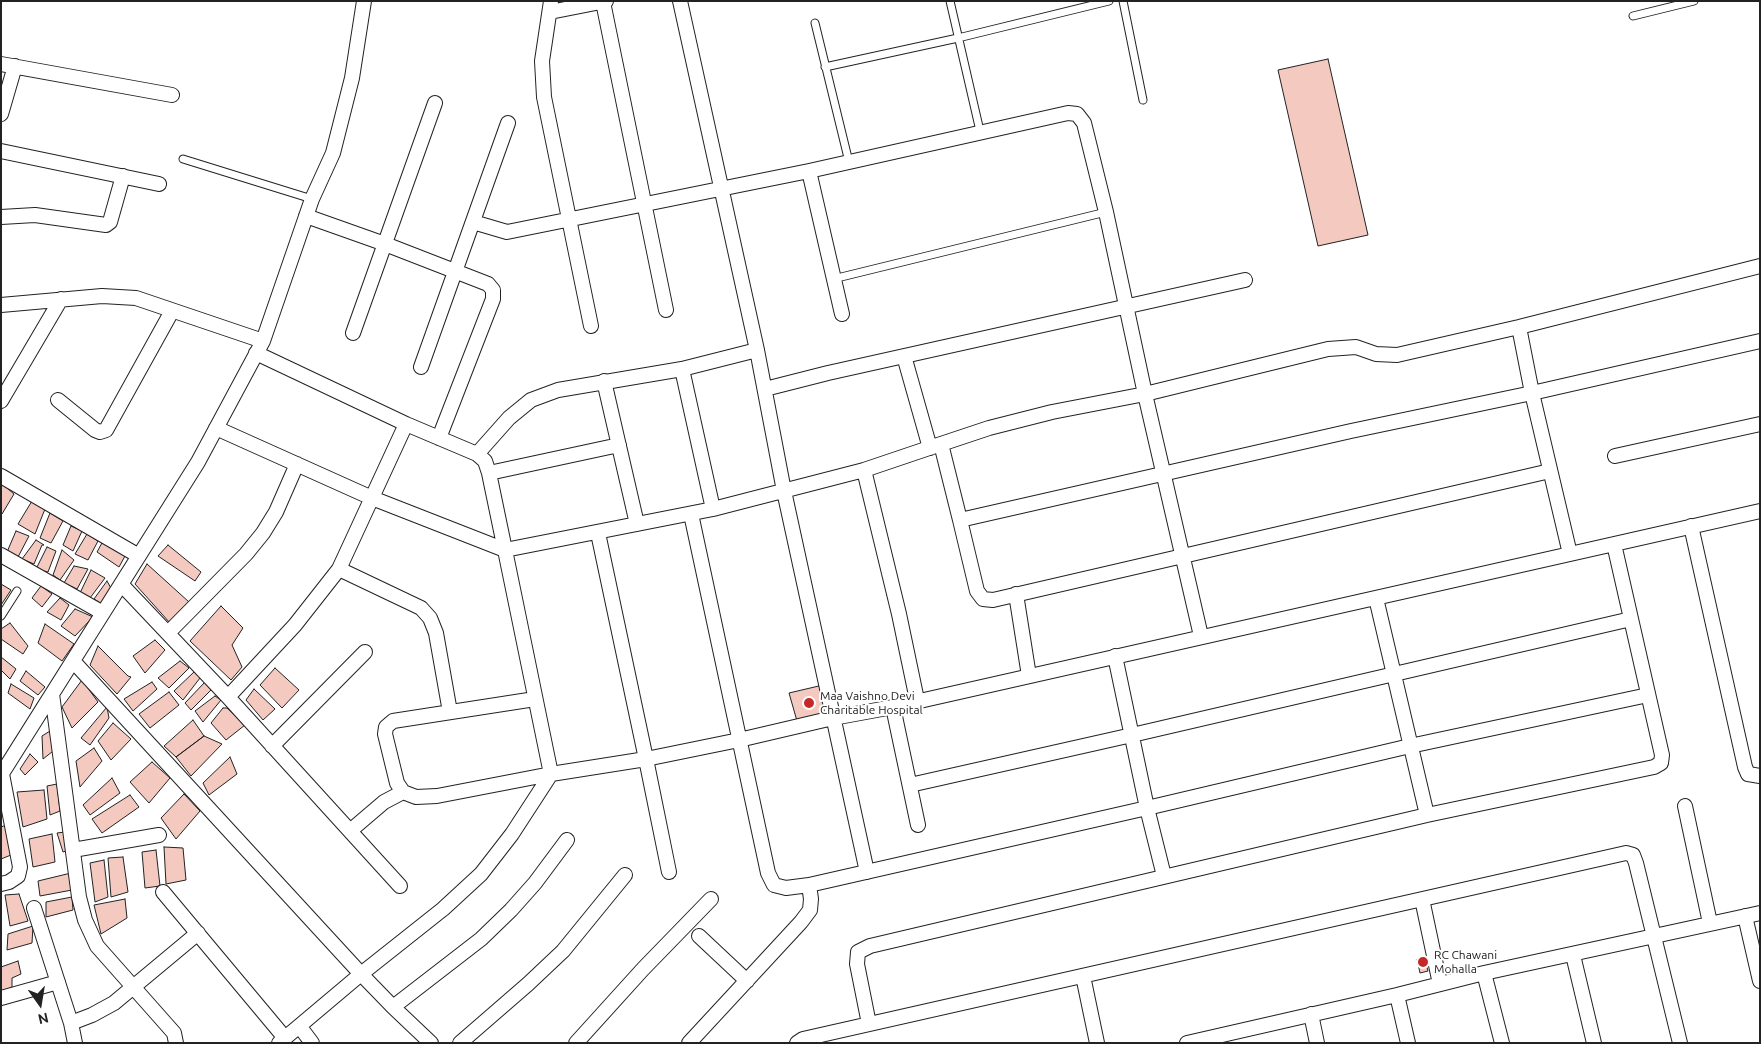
<!DOCTYPE html>
<html>
<head>
<meta charset="utf-8">
<style>
  body { margin:0 }
  #map { position:relative; width:1761px; height:1044px; overflow:hidden; background:#fff; font-family:Ubuntu,sans-serif }
  canvas { display:block }
  .frame { position:absolute; inset:0; border:2px solid #222; pointer-events:none }
  .north { position:absolute; left:15px; top:979px; width:50px; height:50px; -webkit-text-stroke:4px #fff; paint-order:stroke; rotate:167deg; font-size:14px; font-weight:700; line-height:20px; text-align:center; color:#222 }
  .north::after { content:''; display:block; margin:auto; width:18px; height:22px; background:#222; clip-path:polygon(50% 0,100% 100%,50% 72%,0 100%) }
</style>
</head>
<body>
<div id="map">
<canvas width="1761" height="1044"></canvas>
<div class="frame"></div>
<div class="north">N</div>
</div>
<script>
const context = document.querySelector('canvas').getContext('2d');
context.lineJoin = 'round';
function paint(path, color) { context.fillStyle = color; context.fill(path, 'evenodd'); }
const shape = rows => new Path2D(rows.map(r => 'M' + r).join(''));
function trace(path, color, width, dash) { context.strokeStyle = color; context.lineWidth = width; context.lineCap = dash ? 'butt' : 'round'; context.setLineDash(dash || []); context.stroke(path); }
function label(font, color, halo, rows, align = 'center') {
  context.font = font + ' Ubuntu,sans-serif'; context.lineWidth = 4; context.setLineDash([]); context.textBaseline = 'middle'; context.strokeStyle = halo; context.fillStyle = color; for (const [text, x, y, turn = 0] of rows) {
    context.save(); context.translate(x, y); context.rotate((+turn || 0) * Math.PI / 180); context.textAlign = isNaN(turn) ? turn : align; if (halo) context.strokeText(text, 0, 0); context.fillText(text, 0, 0); context.restore();
  }
}
const building = shape([
  [1328,59,1368,235,1318,246,1278,70,1328,59],
  [1,483,14,494,2,514,1,513,1,483],
  [32,501,45,509,35,534,18,524,32,501],
  [50,513,63,521,51,543,40,538,50,513],
  [71,526,82,531,73,551,63,545,71,526],
  [16,531,29,536,18,557,7,552,16,531],
  [87,534,98,541,88,560,75,554,87,534],
  [36,540,44,545,42,545,34,564,22,559,36,540],
  [103,541,125,556,119,567,97,552,103,541],
  [168,545,201,572,195,581,158,556,168,545],
  [47,547,56,551,48,572,36,569,47,547],
  [62,550,74,560,60,580,53,575,62,550],
  [147,564,189,602,170,623,135,584,147,564],
  [74,566,88,569,77,589,64,583,74,566],
  [91,570,105,578,90,598,80,593,91,570],
  [107,581,112,590,102,604,94,599,107,581],
  [1,584,11,590,1,605,1,584],
  [41,586,52,594,42,607,32,598,41,586],
  [60,598,69,605,61,620,47,612,60,598],
  [221,606,243,628,232,645,242,667,231,680,190,641,221,606],
  [75,609,93,617,75,636,61,626,75,609],
  [10,623,28,646,23,654,1,639,1,629,10,623],
  [45,624,74,644,62,661,38,643,45,624],
  [155,640,165,650,145,673,133,656,155,640],
  [98,646,128,676,131,677,117,694,90,665,98,646],
  [1,657,16,669,10,679,1,670,1,657],
  [180,661,189,668,169,688,158,678,180,661],
  [275,668,299,690,282,708,260,685,275,668],
  [26,671,45,687,38,695,20,681,26,671],
  [194,672,200,678,183,700,174,691,194,672],
  [82,680,98,702,72,728,62,707,82,680],
  [152,682,157,689,133,711,124,699,152,682],
  [205,682,211,690,191,710,185,703,205,682],
  [11,684,34,698,30,709,8,693,11,684],
  [823,685,829,712,797,721,789,693,823,685],
  [254,689,275,709,263,720,246,700,254,689],
  [169,692,179,705,150,728,139,714,169,692],
  [215,696,221,700,203,722,195,711,215,696],
  [107,707,109,718,90,745,81,738,107,707],
  [223,708,227,708,245,725,226,740,211,723,223,708],
  [193,720,204,736,176,757,164,746,193,720],
  [113,723,131,739,111,760,98,741,113,723],
  [50,731,57,748,43,759,42,736,50,731],
  [204,736,222,744,191,776,176,757,204,736],
  [94,748,102,761,80,787,76,761,94,748],
  [30,754,38,762,25,775,20,769,30,754],
  [230,757,237,774,209,795,203,783,230,757],
  [152,762,170,778,149,803,130,782,152,762],
  [112,778,120,793,90,815,83,805,112,778],
  [57,784,60,811,50,815,47,786,57,784],
  [44,790,47,819,23,827,17,792,44,790],
  [184,794,200,811,176,839,161,818,184,794],
  [130,795,139,807,102,833,92,819,130,795],
  [6,825,11,855,1,859,1,827,6,825],
  [65,832,69,850,63,852,57,833,65,832],
  [52,834,55,862,33,867,29,839,52,834],
  [164,847,183,848,186,880,166,884,164,847],
  [156,850,160,886,145,888,142,852,156,850],
  [123,857,128,892,111,897,108,858,123,857],
  [104,860,108,897,95,902,90,863,104,860],
  [71,873,72,890,40,896,38,881,71,873],
  [19,894,28,921,10,926,5,895,19,894],
  [72,897,73,910,46,917,46,902,72,897],
  [125,899,127,918,101,934,94,905,125,899],
  [33,926,32,943,7,950,8,934,33,926],
  [1424,957,1428,971,1420,973,1417,959,1424,957],
  [18,961,21,974,12,978,12,987,1,992,1,967,18,961]
]);
paint(building, '#f3c9c0');
trace(building, '#222', 1);
const lane = shape([
  [950,1,980,131],
  [1123,1,1143,100],
  [1633,16,1694,1],
  [815,23,849,162],
  [825,67,958,38,1109,1],
  [183,159,312,199],
  [833,279,1106,212],
  [1,616,17,591]
]);
const street = shape([
  [551,1,542,61,544,97,591,326],
  [680,1,757,350,784,491,867,872],
  [603,2,666,310],
  [550,12,606,1],
  [1,64,172,95],
  [1,114,15,66],
  [1,151,159,184],
  [809,171,842,314],
  [306,216,385,244,488,284,493,290,493,299,439,438],
  [1,217,35,215,106,225,110,222,123,176],
  [473,222,507,232,809,171,1068,113,1077,114,1084,123,1106,212,1145,394,1201,636],
  [1,305,102,296,136,298,263,341],
  [1519,327,1532,393,1760,341],
  [353,333,435,103],
  [904,356,930,448],
  [421,367,508,123],
  [682,369,713,509],
  [604,381,637,524],
  [765,389,828,373,1245,280],
  [58,400,95,430,100,432,106,430,172,311],
  [1,401,61,299],
  [216,428,372,498,505,550,551,774,512,834,481,874,443,909,361,974,393,1007,431,1043],
  [941,444,989,428,1052,412,1145,394,1328,349,1356,347,1376,354,1397,355,1519,327,1760,266],
  [477,454,509,418,531,400,558,390,682,369,757,350],
  [1615,456,1760,424],
  [864,470,899,614,917,700],
  [489,473,619,445],
  [1,476,139,556],
  [691,514,768,873,774,885,786,888,809,885,1147,808,1410,746,1648,695],
  [960,520,977,591,983,599,993,600,1550,471],
  [1691,526,1745,767,1748,774,1760,776],
  [598,533,646,759,669,872],
  [1570,554,1760,511],
  [1,555,103,613],
  [339,569,421,608,430,618,436,633,450,712],
  [121,584,228,697,400,886],
  [1016,594,1029,676],
  [1376,598,1427,815],
  [168,633,246,554,263,533,276,512,297,464],
  [1115,656,1147,808,1164,876],
  [73,661,361,974,279,1043],
  [52,694,79,897,85,920,97,946,174,1033,176,1043],
  [228,697,295,625,339,569,406,424,256,353],
  [893,707,918,825],
  [272,746,365,652],
  [1,775,198,462,263,341,312,199,333,153,352,78,364,1],
  [910,785,1132,735,1631,619],
  [403,792,397,783,385,734,386,727,393,721,535,699],
  [1685,806,1710,923],
  [350,831,384,802,403,792,416,797,437,796,551,774,646,759,739,740,833,718,893,707,1570,554,1532,393,1351,431,960,520,941,444,864,470,713,509,505,550,489,473,485,461,477,454,406,424],
  [73,850,159,835],
  [1,884,9,882,18,876,20,867,2,774],
  [163,892,285,1038],
  [1422,899,1440,984],
  [34,908,71,1023,75,1043],
  [1745,916,1760,981],
  [699,936,747,981],
  [1573,955,1594,1043],
  [1484,973,1502,1043],
  [1083,976,1097,1043],
  [1397,995,1408,1043],
  [1,998,58,982],
  [393,1007,481,939,511,910,535,883,567,840],
  [1311,1014,1317,1043],
  [71,1023,92,1015,114,1003,198,933],
  [869,1024,857,964,858,952,870,946,1427,815,1654,767,1661,763,1662,755,1614,544],
  [300,1027,312,1043],
  [460,1043,528,984,563,951,625,875],
  [576,1043,643,969,711,899],
  [689,1043,801,922,810,910,811,899,809,885],
  [797,1043,803,1039,1626,853,1633,855,1636,863,1680,1043],
  [1187,1043,1397,995,1484,973,1760,913]
]);
trace(lane, '#222', 9);
trace(street, '#222', 16);
trace(lane, '#fff', 7);
trace(street, '#fff', 14);
for (const [x, y, r, color] of [
  [809,703,6,"#c62828"],
  [1423,962,6,"#c62828"]
]) { const dot = new Path2D(); dot.arc(x, y, r, 0, 2 * Math.PI); context.fillStyle = color; context.fill(dot); trace(dot, '#fff', 2); }
label('12px', '#222', '#fff', [
  ["Maa Vaishno Devi",820,696],
  ["Charitable Hospital",820,710],
  ["RC Chawani",1434,955],
  ["Mohalla",1434,969]
], 'left');
</script>
</body>
</html>
